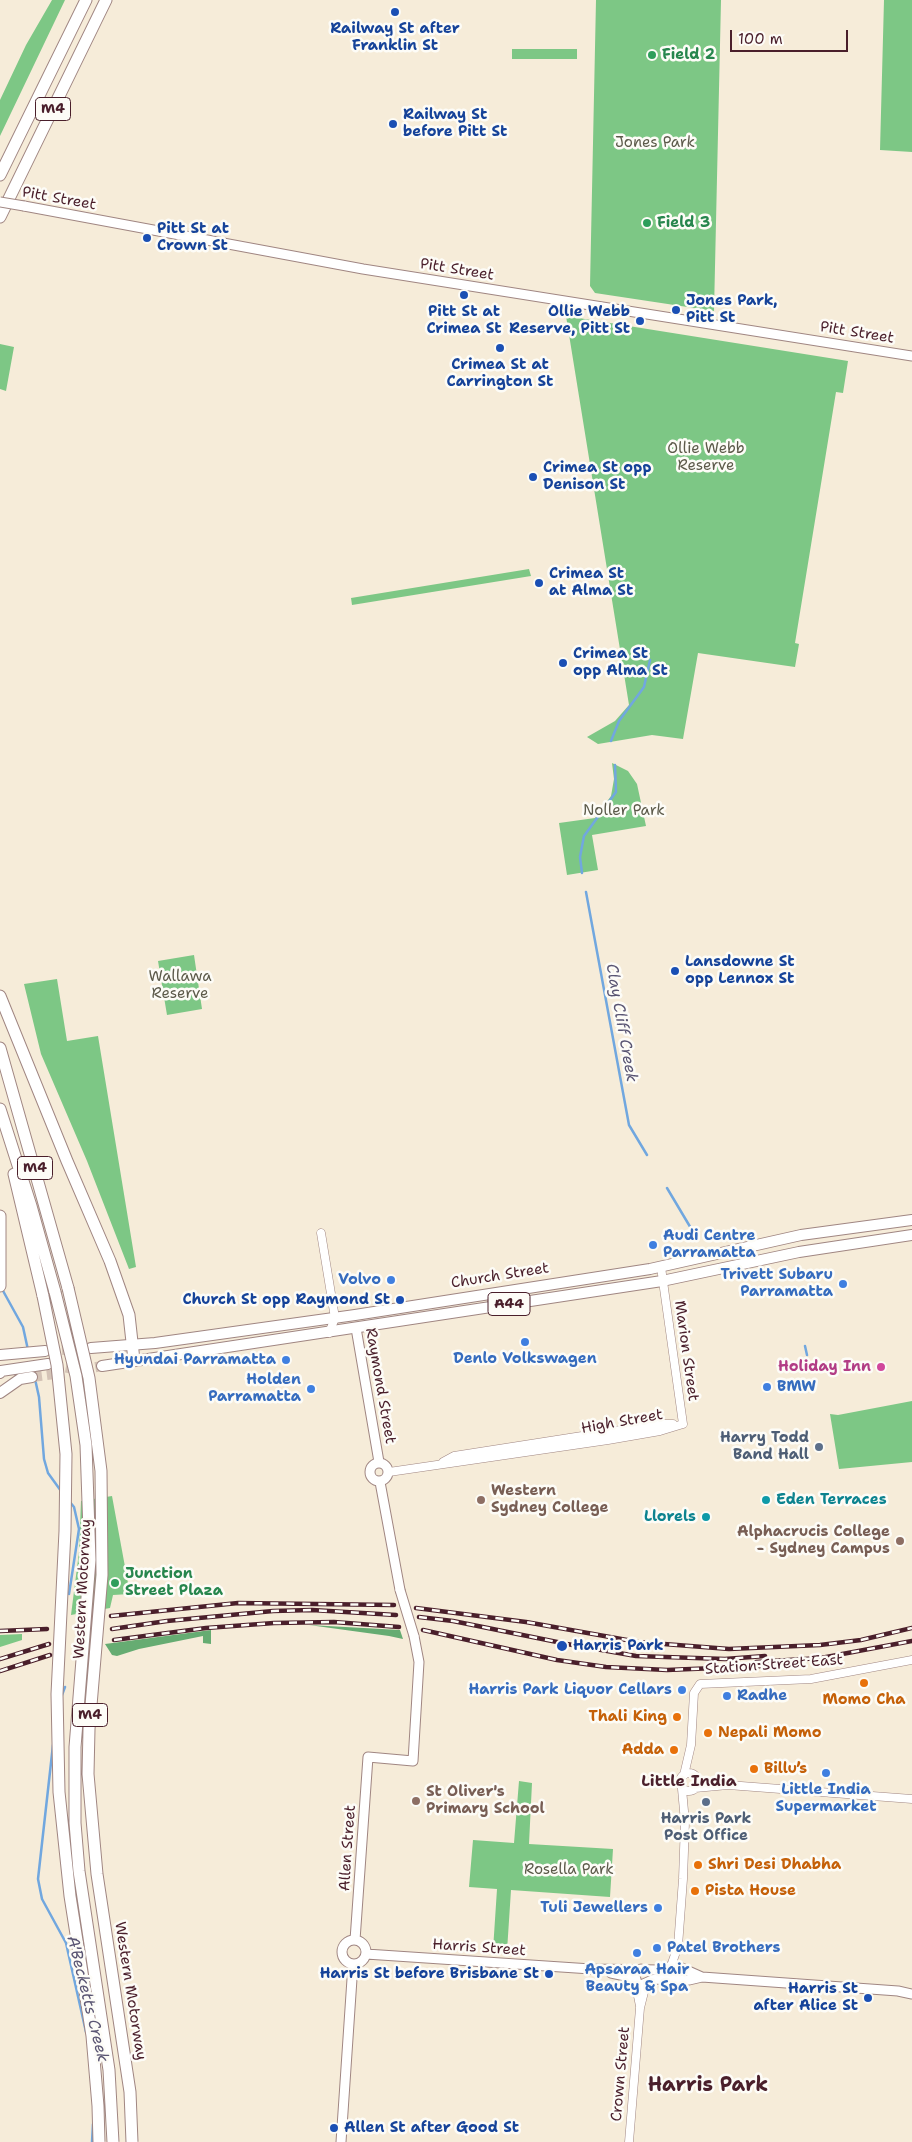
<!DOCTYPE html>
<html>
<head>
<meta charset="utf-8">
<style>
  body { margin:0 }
  #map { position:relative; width:912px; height:2142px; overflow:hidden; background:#f6ecd9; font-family:"Shantell Sans",sans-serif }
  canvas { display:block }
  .scale { position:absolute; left:730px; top:30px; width:118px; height:22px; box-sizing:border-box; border:2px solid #4a1f2b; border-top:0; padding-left:6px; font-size:15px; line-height:18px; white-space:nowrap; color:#4a1f2b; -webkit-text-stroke:4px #fdfcf7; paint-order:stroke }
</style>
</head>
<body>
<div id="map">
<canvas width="912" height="2142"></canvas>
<div class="scale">100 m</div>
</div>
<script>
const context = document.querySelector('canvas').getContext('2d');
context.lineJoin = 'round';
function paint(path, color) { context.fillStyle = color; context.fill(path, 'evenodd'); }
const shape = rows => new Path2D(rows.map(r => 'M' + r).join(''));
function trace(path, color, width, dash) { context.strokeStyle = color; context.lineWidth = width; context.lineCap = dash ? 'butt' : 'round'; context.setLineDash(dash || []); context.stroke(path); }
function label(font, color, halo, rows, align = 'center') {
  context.font = font + ' "Shantell Sans",sans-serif'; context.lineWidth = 5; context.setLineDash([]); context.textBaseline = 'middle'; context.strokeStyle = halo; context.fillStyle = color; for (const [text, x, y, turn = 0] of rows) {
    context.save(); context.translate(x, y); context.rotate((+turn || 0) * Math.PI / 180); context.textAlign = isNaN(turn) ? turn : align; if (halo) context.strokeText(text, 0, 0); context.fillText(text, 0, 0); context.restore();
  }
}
paint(shape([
  [52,0,65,0,0,136,0,100,26,45],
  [596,0,721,0,714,311,595,293,590,286],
  [884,0,912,0,912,152,880,150],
  [512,49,577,49,577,59,512,59],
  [566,316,848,361,843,393,836,392,795,643,799,644,795,667,698,653,683,739,652,735,598,744,587,737,615,721,629,705],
  [0,344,14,347,6,391,0,389],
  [529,569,531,576,352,605,351,598],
  [612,763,628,771,637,784,646,826,592,835,598,870,567,875,559,823,595,818,611,796,614,779],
  [194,955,202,1009,167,1015,158,961],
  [57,979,67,1041,98,1036,136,1267,129,1269,87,1161,41,1054,24,984],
  [912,1401,912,1462,839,1469,830,1414,838,1415],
  [112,1496,130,1594,113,1595,110,1608,71,1615,79,1552,81,1501],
  [22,1634,22,1640,0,1647,0,1635],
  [519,1781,532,1783,529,1844,613,1849,610,1897,511,1890,507,1951,493,1950,497,1889,469,1887,473,1840,514,1843]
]), '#7dc785');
paint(shape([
  [309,1625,400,1630,403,1639,389,1636],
  [211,1630,211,1644,203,1643,203,1636,139,1649,117,1656,112,1655,105,1644]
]), '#66ac72');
trace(shape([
  [611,741,619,721,644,687,650,660],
  [582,873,580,857,584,836,616,792,615,765],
  [586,892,629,1125,647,1155],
  [667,1188,692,1230],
  [2,1289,23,1327,28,1350],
  [805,1346,807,1355],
  [35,1379,39,1397,44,1459,48,1473,61,1491],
  [69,1594,79,1529,74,1507,69,1501],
  [62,1695,65,1687],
  [53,1745,38,1879,42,1899,66,1943,86,2032],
  [92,2142,93,2124]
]), '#71a7df', 2.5);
trace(shape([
  [47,1351,90,1348],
  [51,1365,80,1370,102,1366],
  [32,1377,64,1373]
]), '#d4c3b6', 10, [10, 5]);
const tertiary = shape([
  [321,1233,335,1318,329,1333],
  [661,1267,683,1424],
  [443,1462,454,1456,659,1424,673,1424],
  [389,1472,608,1440,660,1431,683,1424],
  '680 1782a9 9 0 1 1 18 0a9 9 0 1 1-18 0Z',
  [684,1775,691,1745,694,1693,700,1684,811,1679,912,1660],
  [695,1788,728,1785,912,1799],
  [671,1966,678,1946,683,1879,685,1822,682,1789],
  [635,1981,640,2006],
  [629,2142,640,2008,646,1984]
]);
const secondary = shape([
  [24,206,363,269,912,356],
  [356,1328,379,1462],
  '370 1472a9 9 0 1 1 18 0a9 9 0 1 1-18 0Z',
  [380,1482,400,1590],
  [355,1940,368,1757,413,1761,419,1662,414,1636],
  '342 1952a12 12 0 1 1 24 0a12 12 0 1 1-24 0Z',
  [366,1954,591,1969,661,1970,675,1965,702,1977],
  [641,1969,636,1971,635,1976,637,1983,641,1985,655,1979,689,1980,702,1977,898,1991,912,1994],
  [611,1973,635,1978],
  [341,2142,353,1964]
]);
const trunk = shape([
  [91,1348,155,1343,355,1315,650,1269,801,1235,912,1220],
  [0,1355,45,1351],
  [102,1366,662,1281,799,1252,912,1235],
  [0,1373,1,1371,48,1364],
  [0,1393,20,1379,32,1377]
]);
const motorway = shape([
  [0,175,86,0],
  [0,217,106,0],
  [0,996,67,1161,110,1261,129,1315,134,1360],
  [0,1048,68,1288],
  [0,1109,31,1206,55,1292],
  [14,1174,43,1296],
  [0,1216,0,1286]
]);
trace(tertiary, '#a08682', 9);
trace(secondary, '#a08682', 11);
trace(trunk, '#a08682', 12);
trace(motorway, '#a08682', 13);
trace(tertiary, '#fff', 8);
trace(secondary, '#fff', 9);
trace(trunk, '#fff', 10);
trace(motorway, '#fff', 11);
const rail = shape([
  [416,1608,526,1622,638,1642,729,1649,820,1645,861,1640,912,1628],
  [111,1616,238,1603,394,1605],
  [419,1617,453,1621,567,1644,636,1656,725,1659,765,1656],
  [112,1629,167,1621,273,1611,312,1610,396,1615],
  [423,1630,557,1660,606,1667,667,1670,764,1666],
  [0,1631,47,1629],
  [114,1640,206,1628,274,1623,334,1622,399,1627],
  [0,1659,49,1644],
  [756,1662,821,1658,912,1641],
  [0,1671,50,1655]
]);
trace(rail, '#4a1f2b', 4.5);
trace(rail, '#fdfcf7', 2.5, [8]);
const secondaryBridge = shape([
  [0,202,24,206],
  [400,1590,414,1636]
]);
const motorwayBridge = shape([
  [68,1288,89,1378,101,1471,102,1575,89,1729,88,1774,97,1874,130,2092,132,2142],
  [55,1292,76,1376,86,1445,90,1560,75,1747,75,1823,79,1871,109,2070,113,2142],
  [43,1296,57,1365,66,1454,65,1531,57,1694,59,1792,70,1896,92,2036,98,2106,99,2142]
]);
trace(secondaryBridge, '#a08682', 11, []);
trace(motorwayBridge, '#a08682', 13, []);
trace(secondaryBridge, '#fff', 9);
trace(motorwayBridge, '#fff', 11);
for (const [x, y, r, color] of [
  [395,12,5,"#1a4fb4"],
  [652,55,5,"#2e9e5b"],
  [393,124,5,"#1a4fb4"],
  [647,223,5,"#2e9e5b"],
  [147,238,5,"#1a4fb4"],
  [464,295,5,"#1a4fb4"],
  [676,310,5,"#1a4fb4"],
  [640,321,5,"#1a4fb4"],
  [500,348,5,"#1a4fb4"],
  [533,477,5,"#1a4fb4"],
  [539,583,5,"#1a4fb4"],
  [563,663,5,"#1a4fb4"],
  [675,971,5,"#1a4fb4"],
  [653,1245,5,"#3f7fe0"],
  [391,1280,5,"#3f7fe0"],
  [843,1284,5,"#3f7fe0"],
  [400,1300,5,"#1a4fb4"],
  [525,1342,5,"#3f7fe0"],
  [286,1360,5,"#3f7fe0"],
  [881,1367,5,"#d1479c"],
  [767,1387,5,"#3f7fe0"],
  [311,1389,5,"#3f7fe0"],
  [819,1447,5,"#5c6f8a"],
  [481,1500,5,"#8d6e63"],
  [766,1500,5,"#0f9aa8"],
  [706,1517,5,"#0f9aa8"],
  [900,1541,5,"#8d6e63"],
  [115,1583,5,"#2e9e5b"],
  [562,1646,6,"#1a4fb4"],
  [864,1683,5,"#e8710a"],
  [682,1690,5,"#3f7fe0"],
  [727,1696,5,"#3f7fe0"],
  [677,1717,5,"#e8710a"],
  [708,1733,5,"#e8710a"],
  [674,1750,5,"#e8710a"],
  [754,1769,5,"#e8710a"],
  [826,1773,5,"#3f7fe0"],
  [416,1801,5,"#8d6e63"],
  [706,1802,5,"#5c6f8a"],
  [698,1865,5,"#e8710a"],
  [695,1891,5,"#e8710a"],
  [658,1908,5,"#3f7fe0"],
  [657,1948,5,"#3f7fe0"],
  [637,1953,5,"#3f7fe0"],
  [549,1974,5,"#1a4fb4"],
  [868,1998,5,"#1a4fb4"],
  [334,2128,5,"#1a4fb4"]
]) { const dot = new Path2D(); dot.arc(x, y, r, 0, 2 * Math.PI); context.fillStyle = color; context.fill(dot); trace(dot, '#fdfcf7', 2); }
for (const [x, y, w] of [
  [53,109,35],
  [35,1168,35],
  [509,1304,42],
  [90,1715,35]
]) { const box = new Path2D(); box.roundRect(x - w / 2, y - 11.5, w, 23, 4); context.fillStyle = '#fdfcf7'; context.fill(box); trace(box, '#4a1f2b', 1); }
label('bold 14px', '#4a1f2b', null, [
  ["M4",53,109],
  ["M4",35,1168],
  ["A44",509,1304],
  ["M4",90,1715]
]);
label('bold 15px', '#164399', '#fdfcf7', [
  ["Railway St after",395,29,"center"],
  ["Franklin St",395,46,"center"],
  ["Railway St",403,115],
  ["before Pitt St",403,132],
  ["Pitt St at",157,229],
  ["Crown St",157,246],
  ["Jones Park,",686,301],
  ["Pitt St",686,318],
  ["Pitt St at",464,312,"center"],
  ["Crimea St",464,329,"center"],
  ["Ollie Webb",630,312,"right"],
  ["Reserve, Pitt St",630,329,"right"],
  ["Crimea St at",500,365,"center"],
  ["Carrington St",500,382,"center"],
  ["Crimea St opp",543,468],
  ["Denison St",543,485],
  ["Crimea St",549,574],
  ["at Alma St",549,591],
  ["Crimea St",573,654],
  ["opp Alma St",573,671],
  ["Lansdowne St",685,962],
  ["opp Lennox St",685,979],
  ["Church St opp Raymond St",390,1300,"right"],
  ["Harris Park",573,1646],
  ["Harris St before Brisbane St",539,1974,"right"],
  ["Harris St",858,1989,"right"],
  ["after Alice St",858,2006,"right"],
  ["Allen St after Good St",344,2128]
], 'left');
label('bold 15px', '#27864d', '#fdfcf7', [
  ["Field 2",662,55],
  ["Field 3",657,223],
  ["Junction",125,1574],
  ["Street Plaza",125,1591]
], 'left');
label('15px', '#5c5a4a', '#fdfcf7', [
  ["Jones Park",655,143],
  ["Ollie Webb",706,449],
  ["Reserve",706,466],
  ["Noller Park",624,811],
  ["Wallawa",180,977],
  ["Reserve",180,994],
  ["Rosella Park",569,1870]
]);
label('15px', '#4a1f2b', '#fdfcf7', [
  ["Pitt Street",59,199,10],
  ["Pitt Street",457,270,9],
  ["Pitt Street",857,333,9],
  ["Church Street",500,1276,-9],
  ["Marion Street",686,1351,82],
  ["Raymond Street",380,1386,80],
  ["High Street",622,1422,-10],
  ["Western Motorway",83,1589,-87],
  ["Station Street East",774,1665,-4],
  ["Allen Street",348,1848,-86],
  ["Harris Street",479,1948,4],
  ["Western Motorway",130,1991,81],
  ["Crown Street",621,2074,-85]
]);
label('bold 15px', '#366cbe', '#fdfcf7', [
  ["Audi Centre",663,1236,"left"],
  ["Parramatta",663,1253,"left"],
  ["Trivett Subaru",833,1275],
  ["Parramatta",833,1292],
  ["Volvo",381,1280],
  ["Denlo Volkswagen",525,1359,"center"],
  ["Hyundai Parramatta",276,1360],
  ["Holden",301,1380],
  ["Parramatta",301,1397],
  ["BMW",777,1387,"left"],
  ["Harris Park Liquor Cellars",672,1690],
  ["Radhe",737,1696,"left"],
  ["Little India",826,1790,"center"],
  ["Supermarket",826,1807,"center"],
  ["Tuli Jewellers",648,1908],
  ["Patel Brothers",667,1948,"left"],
  ["Apsaraa Hair",637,1970,"center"],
  ["Beauty & Spa",637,1987,"center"]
], 'right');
label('bold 15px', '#b23c85', '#fdfcf7', [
  ["Holiday Inn",871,1367]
], 'right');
label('bold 15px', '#4e5e75', '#fdfcf7', [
  ["Harry Todd",809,1438],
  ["Band Hall",809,1455],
  ["Harris Park",706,1819,"center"],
  ["Post Office",706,1836,"center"]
], 'right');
label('bold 15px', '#785e54', '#fdfcf7', [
  ["Western",491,1491],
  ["Sydney College",491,1508],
  ["Alphacrucis College",890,1532,"right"],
  ["- Sydney Campus",890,1549,"right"],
  ["St Oliver's",426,1792],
  ["Primary School",426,1809]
], 'left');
label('bold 15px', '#0d838f', '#fdfcf7', [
  ["Eden Terraces",776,1500],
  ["Llorels",696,1517,"right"]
], 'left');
label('bold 15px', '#c56008', '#fdfcf7', [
  ["Momo Cha",864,1700,"center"],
  ["Thali King",667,1717,"right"],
  ["Nepali Momo",718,1733],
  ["Adda",664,1750,"right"],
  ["Billu’s",764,1769],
  ["Shri Desi Dhabha",708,1865],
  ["Pista House",705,1891]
], 'left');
label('italic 16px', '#5a5573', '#fdfcf7', [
  ["Clay Cliff Creek",621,1023,80],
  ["A'Becketts Creek",87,1999,76]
]);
label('bold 16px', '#4a1f2b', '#fdfcf7', [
  ["Little India",689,1782]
]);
label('bold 20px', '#4a1f2b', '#fdfcf7', [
  ["Harris Park",708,2086]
]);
</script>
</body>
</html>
